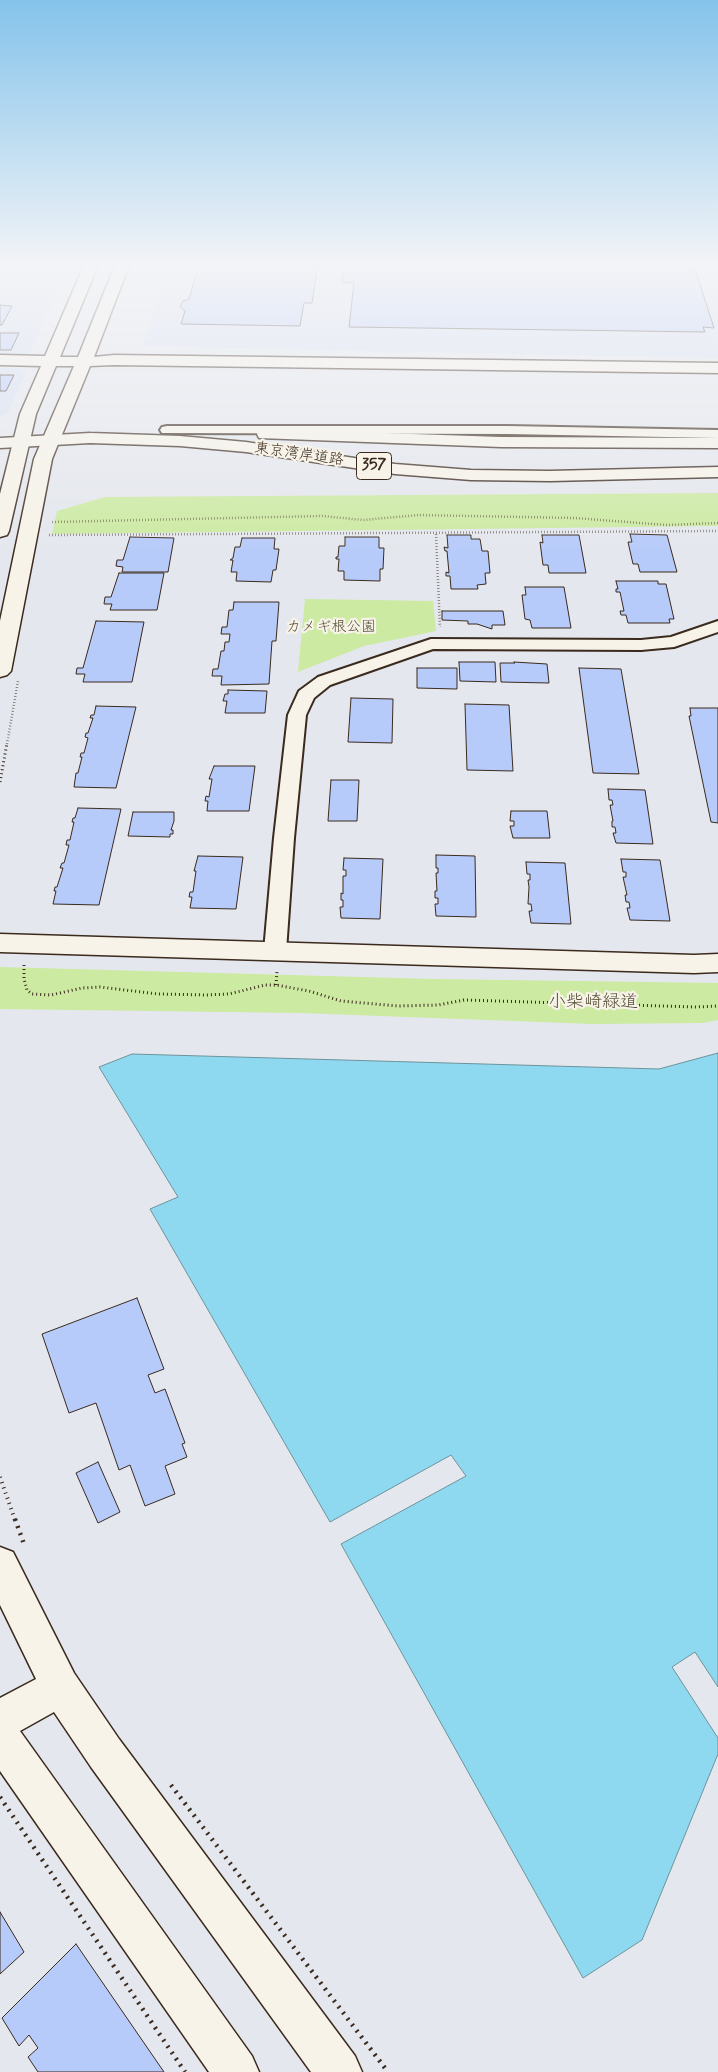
<!DOCTYPE html>
<html>
<head>
<meta charset="utf-8">
<style>
  body { margin:0 }
  canvas { display:block; background:#e4e7ed }
</style>
</head>
<body>
<canvas width="718" height="2072"></canvas>
<script>
const context = document.querySelector('canvas').getContext('2d');
context.lineJoin = 'round';
function paint(path, color) { context.fillStyle = color; context.fill(path, 'evenodd'); }
const shape = rows => new Path2D(rows.map(r => 'M' + r).join(''));
function trace(path, color, width, dash) { context.strokeStyle = color; context.lineWidth = width; context.lineCap = dash ? 'butt' : 'round'; context.setLineDash(dash || []); context.stroke(path); }
function label(font, color, halo, rows, align = 'center') {
  context.font = font + ' Mynerve,"Klee One",sans-serif'; context.lineWidth = 4.5; context.setLineDash([]); context.textBaseline = 'middle'; context.strokeStyle = halo; context.fillStyle = color; for (const [text, x, y, turn = 0] of rows) {
    context.save(); context.translate(x, y); context.rotate((+turn || 0) * Math.PI / 180); context.textAlign = isNaN(turn) ? turn : align; if (halo) context.strokeText(text, 0, 0); context.fillText(text, 0, 0); context.restore();
  }
}
paint(shape([
  [0,263,72,263,29,354,0,354],
  [169,263,718,263,718,358,143,346],
  [0,368,15,368,26,373,8,412,0,416]
]), '#d6dff1');
paint(shape([
  [718,493,718,526,52,534,57,511,105,497],
  [305,599,433,601,436,631,364,646,298,672],
  [0,967,434,979,718,983,718,1020,703,1023,593,1024,300,1013,0,1009]
]), '#cceaa1');
const water = shape([
  [718,1053,718,1687,695,1652,672,1667,718,1738,718,1754,642,1940,583,1978,341,1544,466,1476,451,1455,330,1522,150,1209,178,1197,99,1067,132,1054,659,1069,718,1053]
]);
paint(water, '#8fd9f0');
trace(water, '#6d939c', 1);
const building = shape([
  [318,263,312,303,304,303,300,326,181,324,185,311,180,307,183,301,189,299,198,268,194,263,318,263],
  [345,263,693,263,714,328,703,327,705,332,349,327,354,283,342,282,345,263],
  [0,305,12,306,2,325,0,325,0,305],
  [0,333,19,333,11,350,0,350,0,333],
  [0,375,14,375,6,391,0,391,0,375],
  [630,534,667,535,677,572,640,572,638,564,633,564,628,542,632,542,630,534],
  [447,535,471,535,471,539,480,539,482,551,488,551,490,573,485,573,486,584,477,585,478,589,451,589,450,576,446,576,446,572,449,573,447,551,445,551,444,547,448,548,447,535],
  [542,535,579,535,586,573,549,573,548,565,543,565,540,542,543,543,542,535],
  [130,537,174,538,168,572,122,572,123,567,116,566,117,560,123,560,130,537],
  [345,537,379,537,379,548,384,548,383,569,380,569,380,581,344,580,344,571,338,571,339,559,336,559,336,557,338,557,339,546,345,546,345,537],
  [242,538,275,538,274,549,279,549,276,570,273,570,271,582,236,581,237,572,231,572,233,560,230,560,233,558,235,547,240,547,242,538],
  [119,573,164,573,157,610,110,610,112,604,104,604,105,597,111,597,119,573],
  [616,581,658,581,658,584,666,584,674,619,669,619,670,623,628,623,626,615,621,615,620,611,624,611,620,592,616,592,616,589,618,589,616,581],
  [525,587,564,587,571,628,532,628,530,620,525,619,522,595,526,595,525,587],
  [234,602,279,602,276,641,272,641,269,684,221,685,222,676,212,676,213,669,218,669,221,651,224,651,225,642,229,642,230,634,221,634,222,627,227,627,229,610,233,610,234,602],
  [442,611,503,611,505,625,492,625,492,629,477,624,468,624,468,621,442,620,442,611],
  [96,621,144,622,132,682,83,682,85,674,76,674,77,668,83,668,96,621],
  [459,662,495,662,496,682,460,681,459,662],
  [514,662,547,664,549,683,501,682,500,663,515,663,514,662],
  [417,668,457,668,457,689,417,688,417,668],
  [579,668,621,669,639,774,593,773,579,668],
  [228,690,267,691,265,713,225,713,227,701,223,701,225,694,228,694,228,690],
  [351,698,393,699,392,743,348,742,351,698],
  [465,704,509,705,513,771,467,770,465,704],
  [96,706,136,707,116,788,74,787,76,773,78,773,82,757,80,757,81,753,84,753,88,738,85,737,86,733,88,733,93,718,90,718,91,715,94,715,96,706],
  [690,708,718,708,718,823,711,822,689,716,691,716,690,708],
  [214,766,255,766,249,811,207,811,208,801,205,801,206,796,209,797,212,779,209,779,214,766],
  [331,780,359,780,357,821,328,821,331,780],
  [608,789,645,790,653,844,616,843,613,833,616,833,615,827,612,827,612,821,613,821,610,805,613,805,612,800,609,800,608,789],
  [78,808,121,809,99,905,53,904,56,891,54,891,55,887,57,887,63,868,60,868,62,863,64,863,69,845,66,845,67,840,70,840,74,822,72,822,73,818,75,818,78,808],
  [511,811,547,811,550,838,513,838,510,826,514,826,514,821,510,821,511,811],
  [133,812,174,812,174,821,171,830,173,830,173,834,170,834,170,837,128,836,133,812],
  [436,855,475,856,476,917,436,916,435,904,438,904,438,898,435,898,435,891,437,891,436,873,438,873,438,868,436,868,436,855],
  [198,856,243,857,236,909,190,908,192,897,189,897,190,892,193,892,196,871,194,871,198,856],
  [344,858,383,859,380,919,341,918,340,907,343,907,343,900,341,900,341,893,343,894,343,876,346,876,346,870,343,870,344,858],
  [621,859,660,860,670,921,630,920,627,908,630,908,629,902,626,902,625,895,627,895,623,877,626,877,626,872,623,872,621,859],
  [526,862,565,863,571,924,531,923,529,911,532,911,531,904,528,904,529,887,528,880,530,880,530,874,527,874,526,862],
  [137,1298,164,1369,148,1375,155,1393,165,1389,185,1443,182,1444,187,1457,165,1466,175,1494,145,1506,130,1465,119,1470,96,1403,69,1413,42,1334,137,1298],
  [98,1462,120,1512,98,1523,76,1473,98,1462],
  [0,1912,24,1952,0,1974,0,1912],
  [76,1944,164,2072,38,2072,28,2057,38,2048,29,2035,19,2046,2,2018,76,1944]
]);
paint(building, '#b7cbfa');
trace(building, '#3b2a1e', 1);
const minor = shape([
  [167,426,508,426,718,430,718,438,508,434,162,433,160,430,162,427,167,426],
  [718,621,718,632,674,647,641,650,433,649,330,685,314,698,306,715,294,838,286,951,283,957,275,959,267,957,264,951,274,838,288,715,299,691,318,677,431,639,641,640,671,637,718,621]
]);
const tertiary = shape([
  [85,263,99,263,60,357,78,357,116,263,130,263,94,357,114,355,718,363,718,373,114,365,90,366,52,459,11,671,7,675,0,677,0,621,34,459,74,366,56,366,36,414,9,531,7,535,0,537,0,494,20,414,41,366,0,365,0,355,45,356,85,263],
  [0,934,694,955,718,954,718,972,694,973,0,952,0,934],
  [0,1547,13,1552,74,1673,119,1739,355,2056,362,2072,311,2072,91,1767,54,1712,20,1731,252,2056,259,2072,209,2072,0,1771,0,1698,36,1679,0,1605,0,1547]
]);
const trunk = shape([
  [265,429,501,437,718,438,718,448,501,447,259,438,257,434,259,430,265,429],
  [90,433,180,436,246,442,395,464,471,470,550,471,718,467,718,477,550,481,471,480,395,474,246,452,180,446,90,443,0,448,0,438,90,433]
]);
trace(minor, '#3b2a1e', 4);
trace(tertiary, '#3b2a1e', 3);
trace(trunk, '#3b2a1e', 3);
trace(shape([
  [52,522,322,516,363,520,419,515,575,518,666,525,718,523],
  [436,534,440,627],
  [49,535,718,531],
  [7,744,18,681]
]), '#3b2a1e', 2.5, [0.5, 2.5]);
trace(shape([
  [0,782,7,743],
  [24,965,24,979,27,990,32,994,51,995,82,988,100,987,158,994,206,995,229,994,265,985,276,985,309,991,341,1001,398,1006,438,1005,464,1000,696,1007,718,1006],
  [276,985,277,971]
]), '#3b2a1e', 3, [1, 3]);
trace(shape([
  [0,1477,15,1520]
]), '#3b2a1e', 4, [1, 4.5]);
trace(shape([
  [15,1519,25,1547],
  [171,1785,388,2072],
  [0,1797,185,2072]
]), '#3b2a1e', 4.5, [2, 5.5]);
paint(minor, '#f7f3e8');
paint(tertiary, '#f7f3e8');
paint(trunk, '#f7f3e8');
const sky = context.createLinearGradient(0, 0, 0, 553);
sky.addColorStop(0, '#84c3eb');
sky.addColorStop(0.48, '#f3f4f7');
sky.addColorStop(1, '#f3f4f700');
context.fillStyle = sky;
context.fillRect(0, 0, 718, 553);
label('15px', '#3b2a1e', '#f7f3e8', [
  ["東京湾岸道路",299,455,8]
]);
label('15px', '#585038', '#f7f3e8', [
  ["カメギ根公園",331,628]
]);
for (const [x, y, w] of [
  [374,466,35]
]) { const box = new Path2D(); box.roundRect(x - w / 2, y - 13.5, w, 27, 4); context.fillStyle = '#f7f3e8'; context.fill(box); trace(box, '#3b2a1e', 1); }
label('bold 16px', '#3b2a1e', null, [
  ["357",374,466]
]);
label('18px', '#585038', '#f7f3e8', [
  ["小柴崎緑道",593,1003]
]);
</script>
</body>
</html>
